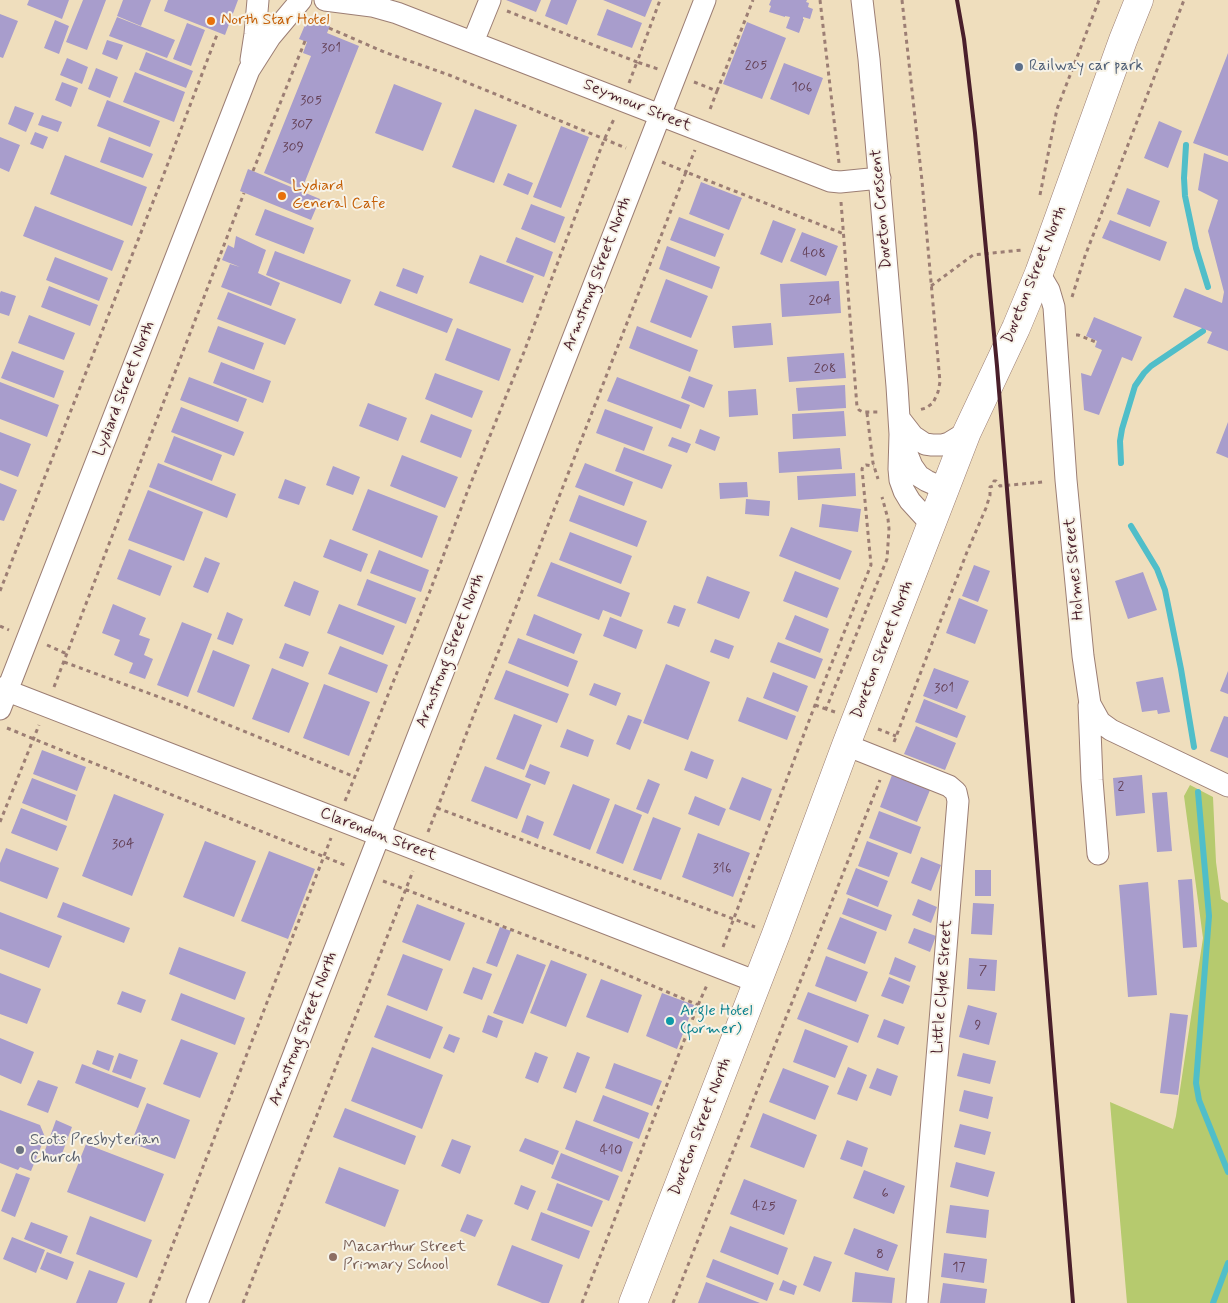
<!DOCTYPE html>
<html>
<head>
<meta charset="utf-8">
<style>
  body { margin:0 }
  canvas { display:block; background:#efdebd }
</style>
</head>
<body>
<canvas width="1228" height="1303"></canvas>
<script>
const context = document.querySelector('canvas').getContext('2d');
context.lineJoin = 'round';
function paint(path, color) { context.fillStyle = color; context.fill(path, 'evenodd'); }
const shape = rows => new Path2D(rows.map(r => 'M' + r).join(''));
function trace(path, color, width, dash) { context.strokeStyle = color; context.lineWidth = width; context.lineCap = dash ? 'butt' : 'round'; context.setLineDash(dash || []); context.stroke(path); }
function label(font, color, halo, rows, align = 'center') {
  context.font = font + ' Mynerve,sans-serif'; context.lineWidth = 4; context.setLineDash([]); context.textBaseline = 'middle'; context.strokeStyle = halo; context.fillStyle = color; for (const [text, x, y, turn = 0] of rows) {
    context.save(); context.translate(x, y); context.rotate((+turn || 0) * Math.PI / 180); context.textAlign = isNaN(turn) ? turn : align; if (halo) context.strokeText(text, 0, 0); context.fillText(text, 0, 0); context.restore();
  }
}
paint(shape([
  [1190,785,1213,797,1216,862,1221,899,1228,903,1228,1303,1127,1303,1110,1102,1173,1129,1176,1116,1203,938,1184,796]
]), '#b6ca6e');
trace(shape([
  [1186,145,1184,178,1185,196,1196,248,1208,287],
  [1121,463,1120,441,1122,429,1135,386,1144,373,1151,366,1203,331],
  [1131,526,1157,569,1165,590,1181,669,1194,747],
  [1198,792,1209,916,1196,1083,1199,1100,1228,1172],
  [1213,1303,1228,1263]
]), '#50bec9', 6);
paint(shape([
  [29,0,69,0,62,19,27,5],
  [83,0,106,0,87,50,66,42],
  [123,0,151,0,141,26,117,16],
  [168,0,238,0,225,35,164,11],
  [506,0,541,0,536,12],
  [551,0,577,0,567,25,545,16],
  [603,0,652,0,645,17],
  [771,0,807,0,806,2,809,3,808,7,813,9,810,19,803,17,803,19,804,19,799,33,786,28,790,17,785,16,785,17,769,12,771,6,769,5],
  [607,9,642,23,632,48,597,35],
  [0,14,18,21,3,58,0,57],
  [117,17,175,40,167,58,109,36],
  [55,20,69,26,59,54,44,48],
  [316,21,330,26,327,33,359,46,302,189,264,173,311,56,303,53,307,42,299,39,305,25],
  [747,22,786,38,762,99,723,84],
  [187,23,205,30,191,66,173,59],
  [107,40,123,45,117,60,102,54],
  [146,52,193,71,186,88,139,70],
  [1228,53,1228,156,1193,143],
  [67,58,88,67,82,84,60,75],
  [784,63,823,78,809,115,770,99],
  [96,68,118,77,110,98,88,89],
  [135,72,185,92,174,122,123,102],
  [62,82,78,88,71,107,55,100],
  [394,84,442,103,423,151,375,133],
  [107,100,160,121,150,147,97,126],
  [15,106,34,113,26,132,8,124],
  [475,109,517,125,494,183,452,167],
  [42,115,62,122,58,132,38,125],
  [1159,121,1182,131,1168,168,1144,158],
  [561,126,589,137,561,208,533,197],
  [35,132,48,137,43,149,30,144],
  [0,137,20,145,9,172,0,168],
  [109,137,153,154,143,178,100,162],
  [1204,153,1228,162,1228,351,1207,343,1212,332,1173,317,1185,288,1222,303,1224,292,1208,231,1218,200,1198,190],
  [65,155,147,187,132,226,50,194],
  [248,169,320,199,311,220,240,191],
  [508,173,533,183,528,195,503,185],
  [701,182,742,198,729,230,689,214],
  [1127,188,1160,201,1150,227,1117,214],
  [531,204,565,217,555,243,521,229],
  [35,206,124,241,112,271,23,236],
  [265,209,314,228,304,254,255,235],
  [679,217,724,234,715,257,670,240],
  [773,220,796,229,782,263,760,254],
  [1110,220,1167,242,1160,261,1102,238],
  [802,232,838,246,826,276,790,261],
  [236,236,266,250,258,273,280,283,271,306,221,287,230,264,240,267,222,260,228,245,234,248],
  [516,237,553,252,544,277,506,262],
  [667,246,720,267,712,289,659,269],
  [275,251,351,280,341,304,266,275],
  [480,255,534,276,523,303,469,283],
  [55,257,108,278,99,301,46,280],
  [403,268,424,276,417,294,396,286],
  [666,279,708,296,691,338,650,322],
  [839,281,841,313,782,317,780,284],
  [49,286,98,305,90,326,41,307],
  [1,291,16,296,9,316,0,313,0,293],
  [380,291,453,319,447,333,374,305],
  [228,292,296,319,285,345,217,319],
  [29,315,75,333,64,360,18,343],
  [1094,317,1142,337,1132,361,1122,357,1099,415,1084,410,1081,373,1091,376,1102,350,1095,347,1097,341,1086,336],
  [771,323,773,345,734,348,732,326],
  [218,326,264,343,254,370,208,352],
  [637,326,698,350,690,372,629,348],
  [457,328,511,349,499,381,445,360],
  [12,351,64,371,54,398,1,378],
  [844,353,846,378,789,382,787,357],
  [221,362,271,381,263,403,213,383],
  [435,373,483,391,472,418,425,399],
  [689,376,713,385,704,408,681,398],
  [189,377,247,399,238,422,180,400],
  [617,377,690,405,681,429,607,401],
  [0,382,59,405,47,437,0,419],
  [845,385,846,408,798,411,796,388],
  [756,389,758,415,729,417,728,391],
  [368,403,407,418,398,441,359,426],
  [181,407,244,432,234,456,171,432],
  [605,409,653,427,644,451,596,433],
  [844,411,846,436,793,439,792,414],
  [431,414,472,430,461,458,420,442],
  [1228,422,1228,458,1216,453],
  [700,429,720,437,715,451,695,443],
  [0,432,31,444,18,477,0,470],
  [174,436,222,455,212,481,164,462],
  [672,437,691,444,687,453,668,446],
  [624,447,672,465,662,489,615,471],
  [840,448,842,469,779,473,778,452],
  [402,455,458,477,445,508,390,486],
  [158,463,236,494,227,518,149,487],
  [585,463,633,482,624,506,575,487],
  [333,466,360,477,353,495,326,485],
  [855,473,856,496,798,500,797,476],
  [285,479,306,487,299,505,278,498],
  [747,482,748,497,720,499,719,483],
  [0,483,17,490,4,521,0,520],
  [368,489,438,516,422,558,352,530],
  [148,490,203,512,184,561,128,540],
  [579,495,647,521,637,547,569,521],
  [746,499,770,501,769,516,745,514],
  [822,504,861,509,858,532,819,527],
  [791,527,852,551,840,580,779,556],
  [570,532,632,556,621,584,559,560],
  [330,539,368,554,361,572,323,557],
  [129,549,172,566,160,596,117,579],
  [379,550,429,570,421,592,370,573],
  [205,557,220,563,208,593,193,587],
  [551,562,630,593,621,617,603,610,599,620,537,596],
  [974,565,990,571,978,602,962,596],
  [795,571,839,588,827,618,783,601],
  [1143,572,1157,610,1128,619,1115,581],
  [707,576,750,592,739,619,697,603],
  [367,579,416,598,406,624,357,605],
  [294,581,319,591,310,616,284,606],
  [959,598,988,610,975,644,946,633],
  [113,604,146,618,139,635,150,639,144,655,153,659,145,679,129,673,133,663,114,655,120,640,102,633],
  [339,604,395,626,383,655,327,633],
  [674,605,686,609,679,627,667,623],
  [227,612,243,619,233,645,217,639],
  [534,614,582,634,574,654,526,635],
  [795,615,829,629,820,653,785,639],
  [610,617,643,630,636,649,603,636],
  [182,622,212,634,188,697,157,685],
  [518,638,578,661,568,687,508,663],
  [715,639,734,646,729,659,710,652],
  [778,642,823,659,815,679,770,662],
  [285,643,309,652,303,667,279,658],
  [340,646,388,665,377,693,328,674],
  [213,650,250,665,234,707,197,692],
  [666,664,710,682,688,740,643,723],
  [272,668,309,683,289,733,252,719],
  [934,668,969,681,957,709,923,696],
  [506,670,569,694,557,723,494,699],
  [1228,671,1228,694,1220,691],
  [773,672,808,686,798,712,763,698],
  [1163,677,1170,712,1158,714,1157,710,1142,712,1136,682],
  [594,683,621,693,616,706,589,695],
  [324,684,370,702,349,756,303,738],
  [747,697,796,716,787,740,738,721],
  [924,699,966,716,957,738,915,722],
  [514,714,542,725,524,770,496,759],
  [628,715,642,720,630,750,616,744],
  [1224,716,1228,717,1228,758,1210,751],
  [916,726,956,743,945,770,904,754],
  [567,729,594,740,588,757,560,747],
  [42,750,86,767,77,791,33,774],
  [691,751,714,760,707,779,684,770],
  [530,764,550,772,545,785,525,777],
  [485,766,531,784,517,819,471,801],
  [892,775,930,790,917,822,880,807],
  [1142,775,1145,813,1116,816,1113,778],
  [742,777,772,789,760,821,729,809],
  [32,778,76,795,67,821,22,803],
  [648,779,660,784,648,814,636,809],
  [573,784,610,799,590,850,553,835],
  [1167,792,1172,851,1157,852,1152,793],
  [114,794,164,814,132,896,82,876],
  [695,796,726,809,719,826,688,814],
  [615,804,642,815,623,864,596,853],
  [21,808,67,826,57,851,11,833],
  [879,811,921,827,911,854,869,838],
  [527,815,544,822,538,839,521,832],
  [653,817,681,828,661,880,633,870],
  [698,833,750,853,733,897,682,877],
  [205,841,256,861,234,917,183,897],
  [867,841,898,853,889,877,858,866],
  [6,848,59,868,47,899,0,881,0,863],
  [269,851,315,869,288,939,241,921],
  [921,857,941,865,931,891,911,883],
  [856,868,888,881,878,907,846,894],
  [975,870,991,870,991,896,975,896],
  [1192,879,1197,947,1183,948,1178,880],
  [1148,882,1157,995,1128,997,1119,885],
  [848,898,892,915,886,931,842,914],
  [918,899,937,907,931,923,912,915],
  [63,902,130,928,124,943,57,917],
  [973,903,994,904,992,935,971,934],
  [417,904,465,923,450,961,402,942],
  [0,912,62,936,49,968,0,949],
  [840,917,877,932,865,964,827,949],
  [500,927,511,931,497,967,486,963],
  [914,928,936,936,930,952,908,943],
  [179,947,246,972,235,1000,169,974],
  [403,954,443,969,427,1011,387,995],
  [517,954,546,965,523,1024,493,1013],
  [826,956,868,972,856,1002,815,986],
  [895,957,916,966,910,982,889,974],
  [969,958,997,960,995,991,967,989],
  [551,960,587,974,566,1027,530,1013],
  [473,967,492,974,482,1000,463,993],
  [0,973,41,989,27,1024,0,1014],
  [889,977,910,986,903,1004,881,996],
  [601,979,642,995,628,1033,586,1017],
  [122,991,146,1000,141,1013,117,1004],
  [808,992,869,1015,858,1043,797,1019],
  [181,993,245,1018,235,1045,171,1020],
  [662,993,694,1005,677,1049,646,1036],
  [387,1005,443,1027,430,1059,374,1037],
  [968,1005,997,1013,989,1045,959,1037],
  [1170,1013,1188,1015,1178,1095,1160,1093],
  [488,1015,503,1021,497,1038,482,1032],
  [884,1019,905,1027,898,1045,877,1037],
  [805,1029,848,1046,835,1078,793,1062],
  [449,1034,460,1038,454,1053,443,1048],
  [0,1038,34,1052,21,1084,0,1075],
  [181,1039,218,1053,200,1098,163,1084],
  [372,1047,443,1075,422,1129,351,1101],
  [97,1050,114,1056,109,1071,92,1064],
  [535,1052,548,1057,538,1083,525,1078],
  [577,1052,590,1057,576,1093,563,1088],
  [119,1053,138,1060,131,1079,112,1072],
  [963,1053,996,1061,990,1084,957,1076],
  [614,1063,662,1081,652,1106,605,1088],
  [82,1064,146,1088,138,1108,75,1083],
  [848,1067,867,1075,857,1101,837,1094],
  [783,1068,829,1086,815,1120,769,1102],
  [877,1068,898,1076,891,1096,869,1088],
  [38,1080,58,1087,48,1113,27,1105],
  [964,1090,993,1097,988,1119,959,1111],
  [603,1095,649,1113,639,1139,593,1121],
  [147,1103,190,1120,175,1159,131,1143],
  [345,1108,416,1136,405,1165,333,1137],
  [0,1110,40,1125,45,1137,31,1171,20,1167,18,1170,0,1163],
  [763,1113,817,1135,804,1168,750,1147],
  [56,1120,72,1127,60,1159,44,1153],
  [576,1120,633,1142,622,1172,565,1149],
  [960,1124,991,1132,985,1155,954,1147],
  [525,1138,559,1151,553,1165,519,1151],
  [452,1139,471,1146,460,1174,441,1166],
  [847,1140,868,1148,862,1167,840,1159],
  [86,1144,164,1174,145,1222,67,1192],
  [561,1153,619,1176,609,1201,551,1178],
  [956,1162,995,1172,988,1197,950,1187],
  [339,1167,399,1190,385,1227,325,1203],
  [864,1170,905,1186,894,1214,853,1198],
  [16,1173,30,1178,15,1217,1,1211],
  [744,1179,797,1200,784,1235,730,1214],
  [557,1183,603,1201,592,1227,547,1210],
  [521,1185,536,1191,528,1210,514,1204],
  [950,1205,989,1210,986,1238,946,1233],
  [541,1212,590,1231,579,1259,531,1240],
  [467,1214,483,1220,475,1237,460,1231],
  [90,1216,152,1240,137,1278,76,1254],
  [31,1222,68,1236,61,1254,24,1239],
  [730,1226,788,1248,778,1275,720,1252],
  [854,1228,898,1245,888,1271,844,1254],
  [12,1237,45,1250,36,1273,3,1259],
  [512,1245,563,1265,549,1303,542,1303,497,1285],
  [47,1252,74,1262,67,1280,40,1269],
  [944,1253,987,1259,984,1283,941,1277],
  [814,1256,832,1262,820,1292,803,1285],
  [713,1259,774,1283,767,1301,706,1277],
  [89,1270,125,1283,117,1303,76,1303],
  [855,1272,895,1278,892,1303,852,1302],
  [783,1280,797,1286,794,1295,779,1290],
  [706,1282,760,1303,698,1303],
  [943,1283,987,1289,985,1303,940,1303]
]), '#a89dcc');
const minor = shape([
  [325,0,372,6,397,13,830,181,840,182,880,178],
  [862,0,869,59,897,386,900,434,899,469,900,480,904,491,910,501,931,524],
  [473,42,490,0],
  [251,60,255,34,258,0],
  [1039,273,1049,290,1054,307,1066,480,1083,656,1090,704,1100,722,1111,730,1228,786],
  [899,418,913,436,925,444,932,445,942,445,949,443,967,432],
  [903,444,912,466,919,476,927,481,945,489],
  [0,688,757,982],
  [1089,705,1092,780,1098,854],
  [0,709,249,70,270,37,301,0],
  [846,745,949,786,956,792,958,801,917,1303],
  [197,1303,705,0]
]);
const major = shape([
  [633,1303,776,934,846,745,967,432,1016,328,1039,273,1123,40,1139,0]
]);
trace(minor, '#9c7e74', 23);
trace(major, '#9c7e74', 29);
trace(shape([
  [820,0,839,163],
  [902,0,922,181,940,382,938,392,933,403,926,408,919,410],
  [507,11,637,62,660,0],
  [329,28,384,52,449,75,626,148],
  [694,82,717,91,709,112],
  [629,83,637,62,658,69],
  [717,91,753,0],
  [662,162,686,172,695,150],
  [253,171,305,41],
  [1040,195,1057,109,1099,0],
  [841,202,857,407,859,410,863,412,880,412],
  [931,286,973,255,1022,250],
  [1072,297,1085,256,1184,0],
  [1076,335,1078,335,1096,342],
  [867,413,873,463,878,479],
  [0,591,162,179,218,32],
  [0,626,9,630],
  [47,645,67,654],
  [64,662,178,704,355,777],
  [54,687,244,193],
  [815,705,826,709],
  [835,712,826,709,887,559,889,529,888,519,882,497],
  [7,728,347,866],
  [878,729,896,736],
  [894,742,967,552,986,508,990,495,990,487,993,486,994,481,996,481,1000,486,1043,482,1044,479],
  [345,801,430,591,468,490,524,352,604,140,614,119],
  [437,808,755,927],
  [0,822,39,725],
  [428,832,686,172,844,234],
  [383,881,599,963,698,1005],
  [723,947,815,705,871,565,862,469,863,466,866,465,874,466],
  [150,1303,331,838],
  [243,1303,413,871],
  [582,1303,698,1005,707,985],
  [673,1303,880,780]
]), '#9c7e74', 3, [4, 4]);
trace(minor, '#fff', 21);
trace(major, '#fff', 28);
trace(shape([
  [957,0,964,39,975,133,997,366,1073,1303]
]), '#4a1f2b', 4);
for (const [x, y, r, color] of [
  [211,21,5,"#e8710a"],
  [1019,67,5,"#5c6f8a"],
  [282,196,5,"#e8710a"],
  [670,1021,5,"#0f9aa8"],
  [20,1150,5,"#6b7280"],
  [333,1257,5,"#8d6e63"]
]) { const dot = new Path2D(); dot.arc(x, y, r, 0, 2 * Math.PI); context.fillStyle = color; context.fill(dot); trace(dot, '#f7f3e8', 2); }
label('14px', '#623e53', null, [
  ["301",331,49],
  ["205",756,66],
  ["106",802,88],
  ["305",311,101],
  ["307",302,125],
  ["309",293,148],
  ["408",814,254],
  ["204",820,301],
  ["208",825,369],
  ["301",944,689],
  ["2",1121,787],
  ["304",123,845],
  ["316",722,869],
  ["7",983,971],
  ["9",978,1026],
  ["410",611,1151],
  ["6",885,1194],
  ["425",764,1207],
  ["8",880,1255],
  ["17",959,1268]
]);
label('16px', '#c56008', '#f7f3e8', [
  ["North Star Hotel",221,21],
  ["Lydiard",292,187],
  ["General Cafe",292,205]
], 'left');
label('16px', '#4e5e75', '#f7f3e8', [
  ["Railway car park",1029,67]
], 'left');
label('16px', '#4a1f2b', '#f7f3e8', [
  ["Seymour Street",637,106,22],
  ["Doveton Crescent",882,209,-95],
  ["Armstrong Street North",598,274,-69],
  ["Doveton Street North",1035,275,-68],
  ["Lydiard Street North",125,389,-69],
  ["Holmes Street",1075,569,-95],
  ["Doveton Street North",883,650,-69],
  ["Armstrong Street North",451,651,-69],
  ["Clarendon Street",378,835,21],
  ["Little Clyde Street",943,987,-86],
  ["Armstrong Street North",304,1029,-69],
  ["Doveton Street North",701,1127,-69]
]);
label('16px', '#0d838f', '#f7f3e8', [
  ["Argle Hotel",680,1012],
  ["(former)",680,1030]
], 'left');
label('16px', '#5b616d', '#f7f3e8', [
  ["Scots Presbyterian",30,1141],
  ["Church",30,1159]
], 'left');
label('16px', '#785e54', '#f7f3e8', [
  ["Macarthur Street",343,1248],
  ["Primary School",343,1266]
], 'left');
</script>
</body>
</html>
